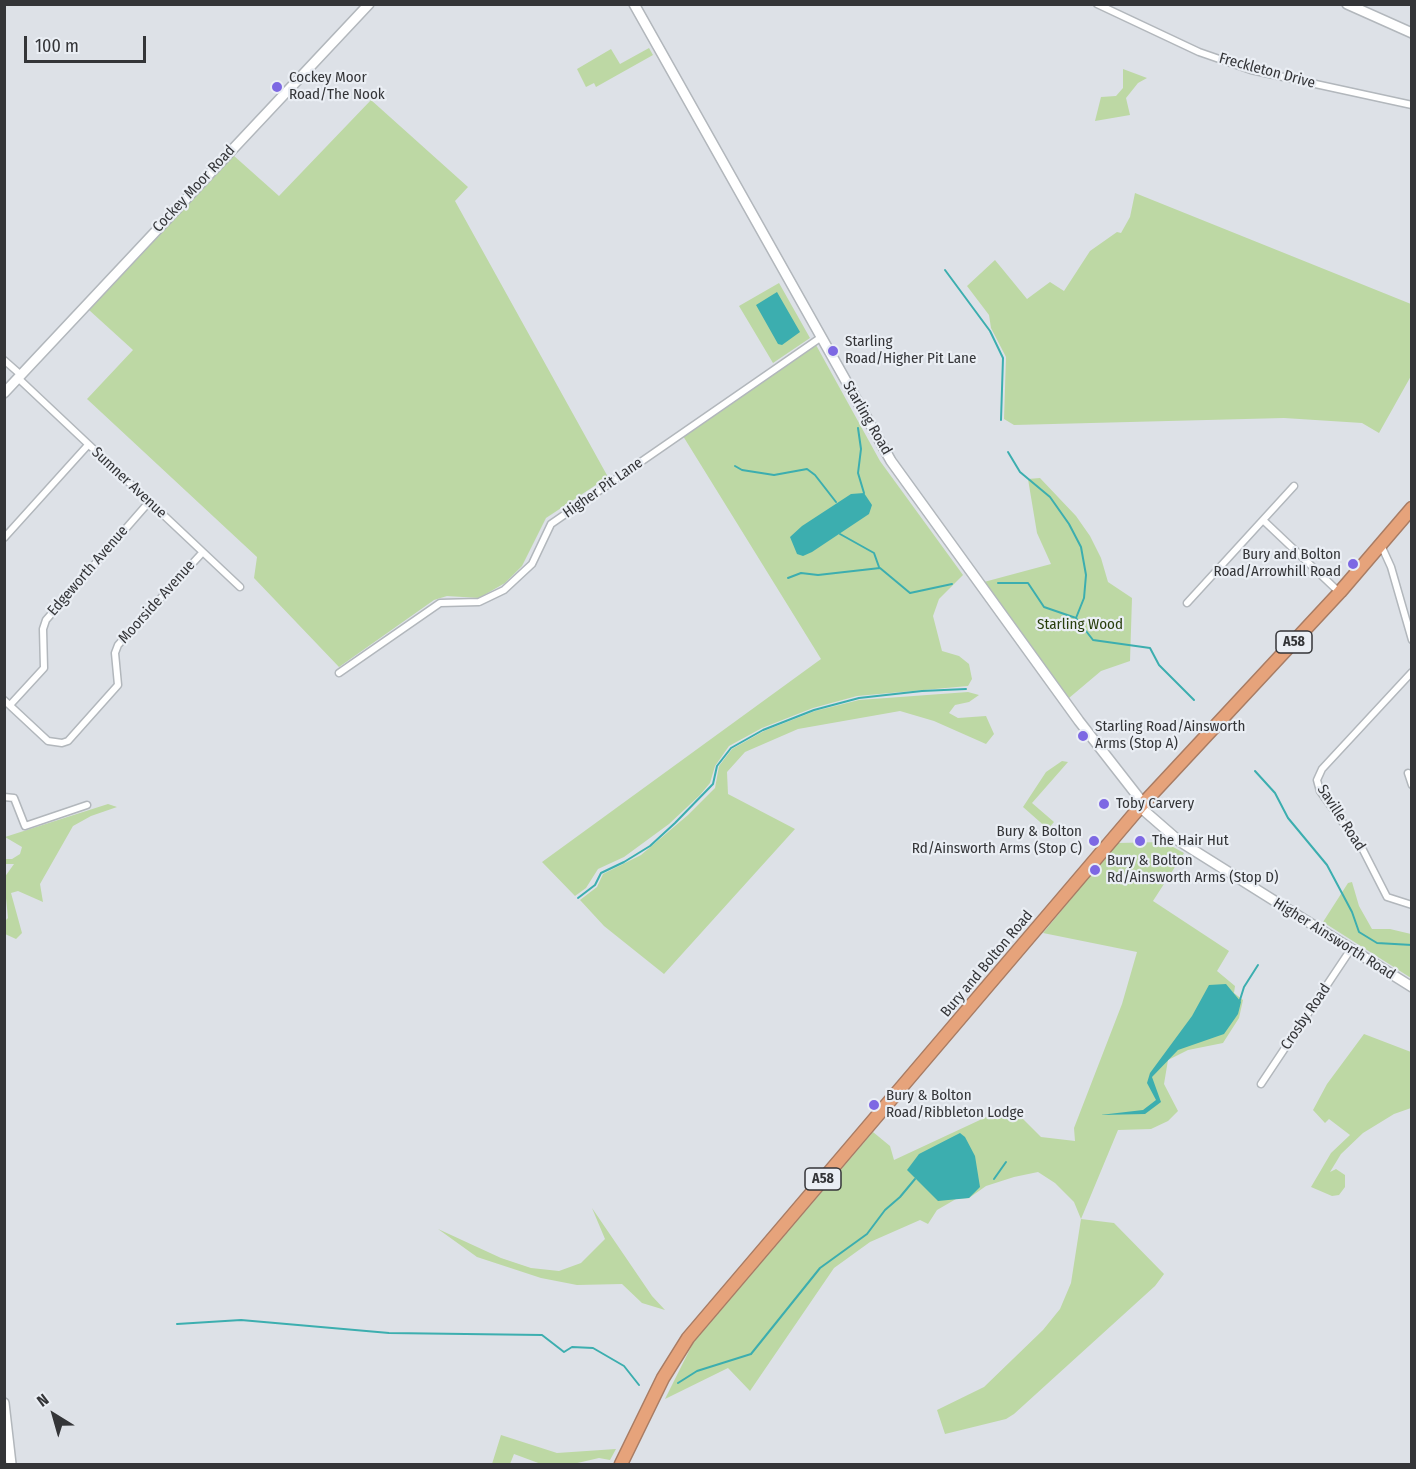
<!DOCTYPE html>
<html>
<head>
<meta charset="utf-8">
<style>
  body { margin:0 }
  #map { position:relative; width:1416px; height:1469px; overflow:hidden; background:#dde1e7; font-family:"Fira Sans Condensed",sans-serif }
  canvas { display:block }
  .frame { position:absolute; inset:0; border:6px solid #343538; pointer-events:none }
  .north { position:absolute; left:24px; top:1385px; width:60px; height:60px; -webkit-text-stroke:4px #eaeef4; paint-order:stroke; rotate:323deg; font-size:16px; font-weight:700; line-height:24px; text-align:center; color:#343538 }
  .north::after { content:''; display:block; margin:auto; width:21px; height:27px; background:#343538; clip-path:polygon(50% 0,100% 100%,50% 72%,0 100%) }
  .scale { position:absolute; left:24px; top:36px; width:122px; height:27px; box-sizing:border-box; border:3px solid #343538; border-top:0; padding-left:8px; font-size:18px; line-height:21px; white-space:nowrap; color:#343538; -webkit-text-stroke:4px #eaeef4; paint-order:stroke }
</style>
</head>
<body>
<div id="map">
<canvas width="1416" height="1469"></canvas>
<div class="frame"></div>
<div class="north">N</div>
<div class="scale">100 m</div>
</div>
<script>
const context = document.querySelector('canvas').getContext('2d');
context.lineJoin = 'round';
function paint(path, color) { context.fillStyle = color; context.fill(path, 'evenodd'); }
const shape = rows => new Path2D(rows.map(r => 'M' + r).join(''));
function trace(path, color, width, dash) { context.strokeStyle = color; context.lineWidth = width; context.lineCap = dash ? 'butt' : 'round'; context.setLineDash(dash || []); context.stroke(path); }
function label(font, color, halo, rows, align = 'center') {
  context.font = font + ' "Fira Sans Condensed",sans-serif'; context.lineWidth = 4.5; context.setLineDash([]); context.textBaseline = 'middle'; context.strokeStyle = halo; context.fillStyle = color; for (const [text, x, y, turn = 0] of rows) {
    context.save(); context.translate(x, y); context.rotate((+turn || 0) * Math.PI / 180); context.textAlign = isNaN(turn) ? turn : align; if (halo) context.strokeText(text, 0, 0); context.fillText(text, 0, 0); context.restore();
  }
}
paint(shape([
  [649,48,653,55,596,87,594,83,586,87,577,69,611,49,620,64],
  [1123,69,1147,78,1138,83,1126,98,1130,115,1095,121,1101,97,1116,96,1123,88],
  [371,100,468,187,455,201,608,477,546,518,522,566,505,583,479,598,447,596,434,600,339,667,254,578,257,557,87,399,133,350,89,310,233,155,279,196],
  [1135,193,1411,304,1411,376,1379,433,1362,423,1284,418,1014,425,1004,419,1006,357,991,328,989,315,967,286,995,260,1027,299,1050,282,1064,291,1090,251,1117,232,1121,233,1130,217],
  [779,283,810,338,773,363,739,306],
  [816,345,880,461,963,575,939,599,933,616,942,651,959,656,969,664,972,679,968,686,857,696,813,708,762,728,729,746,715,766,710,783,700,795,669,824,624,857,598,869,586,888,575,896,542,862,821,659,683,436],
  [1040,478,1076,516,1090,536,1101,558,1108,582,1132,598,1130,661,1101,671,1069,698,984,582,1051,564,1037,533,1028,479],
  [968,692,979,695,969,702,955,705,949,713,958,718,986,716,994,734,986,744,934,721,900,711,798,729,745,752,727,772,728,794,795,829,664,974,604,926,580,900,597,887,603,874,641,855,688,815,715,788,719,766,732,749,764,731,815,711,859,700],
  [1062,761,1068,762,1032,803,1054,822,1048,829,1023,807,1046,772],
  [108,804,117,807,91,816,73,826,40,884,43,902,18,891,11,893,22,933,16,939,5,934,5,921,8,918,4,878,14,864,5,864,5,859,12,859,20,854,22,847,5,837],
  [1164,842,1184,853,1153,901,1229,951,1217,971,1235,986,1234,993,1243,1000,1239,1018,1223,1043,1188,1050,1168,1060,1164,1084,1178,1111,1168,1121,1151,1129,1118,1130,1081,1219,1114,1223,1164,1274,1155,1286,1014,1414,1006,1419,945,1434,937,1410,984,1387,1043,1330,1060,1309,1071,1283,1081,1219,1074,1202,1055,1183,1038,1172,1014,1177,986,1186,969,1198,956,1199,937,1210,928,1224,920,1220,870,1242,834,1268,750,1391,728,1368,665,1399,693,1343,873,1132,890,1146,894,1160,1010,1106,1041,1137,1075,1141,1074,1128,1122,1004,1137,952,1043,933,1117,843],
  [1352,882,1359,906,1372,929,1390,929,1411,934,1411,978,1323,922,1348,883],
  [1364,1034,1411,1052,1411,1108,1394,1114,1363,1133,1341,1154,1330,1172,1336,1169,1345,1175,1345,1187,1339,1195,1332,1196,1311,1187,1331,1153,1350,1135,1329,1119,1325,1123,1313,1110,1327,1084],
  [592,1208,652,1296,665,1310,642,1303,622,1284,577,1285,541,1278,477,1257,438,1229,501,1258,531,1268,559,1271,581,1263,605,1239],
  [501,1435,557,1453,616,1449,610,1460,599,1458,573,1464,541,1464,514,1454,510,1464,492,1464]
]), '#bdd8a4');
paint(shape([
  [777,292,800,332,782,345,778,344,756,305],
  [864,493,872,505,869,514,812,552,803,556,797,554,790,537,802,526,851,494],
  [1226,984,1241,1002,1238,1014,1224,1034,1178,1050,1152,1077,1161,1102,1145,1114,1100,1115,1143,1110,1156,1100,1147,1083,1150,1073,1192,1016,1209,985],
  [960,1133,965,1137,975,1156,980,1187,969,1198,938,1201,907,1170,919,1154]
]), '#3caeaf');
trace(shape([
  [945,270,990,331,1003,358,1001,420],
  [858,428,861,449,858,473,864,493],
  [1008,452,1020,472,1050,497,1069,524,1081,547,1086,575,1084,598,1076,618],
  [735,466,742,470,774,475,807,469,815,475,836,502],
  [840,534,874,553,879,567],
  [788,578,801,573,818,575,880,568,910,593,952,584],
  [998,583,1028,583,1044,607,1076,618,1093,640,1150,648,1159,665,1194,700],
  [1255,771,1275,793,1288,818,1327,865,1352,912,1359,932,1377,943,1412,945],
  [578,898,595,885,601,873,624,862,650,846,675,823,713,784,717,766,731,748,763,730,814,710,859,698,922,691,966,689],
  [1239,1003,1244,987,1258,965],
  [994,1179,1006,1162],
  [177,1324,241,1320,389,1333,542,1335,564,1352,572,1347,593,1348,624,1366,639,1385],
  [678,1383,697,1371,751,1354,820,1268,867,1234,885,1210,900,1197,915,1179]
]), '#3caeaf', 2);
const street = shape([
  [1097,4,1199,52,1251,70,1412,105],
  [4,360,21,375],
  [18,378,240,587],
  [1263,520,1339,592],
  [4,538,88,445],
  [1381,545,1391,567,1412,640],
  [1187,603,1294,486],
  [1412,672,1322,769,1317,780,1320,791,1363,850,1387,897,1412,905],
  [339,673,440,603,479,602,504,590,532,564,551,524,820,338],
  [4,700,48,741,62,743,68,741,118,685,115,653,118,645,202,553],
  [10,705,44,668,43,629,46,620,149,502],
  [1408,773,1412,785],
  [4,797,14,798,25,826,87,805],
  [1261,1084,1351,949]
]);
const secondary = shape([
  [634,4,891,461,1079,721,1143,803],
  [1347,4,1412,33],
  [4,393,369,4],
  [1140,807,1179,841,1412,987],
  [4,1403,11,1464]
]);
const highway = shape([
  [621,1464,663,1378,688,1338,1140,807,1340,592,1412,508]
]);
trace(street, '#b2b7bc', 9);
trace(secondary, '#b2b7bc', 12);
trace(highway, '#a87c64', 15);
trace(street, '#fff', 6);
trace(secondary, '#fff', 9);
trace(highway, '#e6a37b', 12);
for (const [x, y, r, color] of [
  [277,87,6,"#7d68e3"],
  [833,351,6,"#7d68e3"],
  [1353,564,6,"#7d68e3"],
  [1083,736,6,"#7d68e3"],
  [1104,804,6,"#7d68e3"],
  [1094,841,6,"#7d68e3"],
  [1140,841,6,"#7d68e3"],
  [1095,870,6,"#7d68e3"],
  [874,1105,6,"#7d68e3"]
]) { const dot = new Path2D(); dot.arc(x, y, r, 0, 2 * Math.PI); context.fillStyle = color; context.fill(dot); trace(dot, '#eaeef4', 2); }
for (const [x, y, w] of [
  [1294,642,36],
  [823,1179,36]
]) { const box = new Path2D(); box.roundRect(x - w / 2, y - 11, w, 22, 4.5); context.fillStyle = '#eaeef4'; context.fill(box); trace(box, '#343538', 1.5); }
label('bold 14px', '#343538', null, [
  ["A58",1294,642],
  ["A58",823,1179]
]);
label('15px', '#343538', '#eaeef4', [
  ["Freckleton Drive",1267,71,15],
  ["Cockey Moor Road",194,189,-47],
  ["Starling Road",867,418,60],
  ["Sumner Avenue",129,483,43],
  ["Higher Pit Lane",603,488,-35],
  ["Edgeworth Avenue",88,571,-49],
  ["Moorside Avenue",157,602,-48],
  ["Saville Road",1341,818,57],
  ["Higher Ainsworth Road",1334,939,32],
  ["Bury and Bolton Road",987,964,-50],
  ["Crosby Road",1306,1017,-56]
]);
label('15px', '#343538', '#eaeef4', [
  ["Cockey Moor",289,78],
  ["Road/The Nook",289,95],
  ["Starling",845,342],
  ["Road/Higher Pit Lane",845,359],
  ["Bury and Bolton",1341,555,"right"],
  ["Road/Arrowhill Road",1341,572,"right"],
  ["Starling Road/Ainsworth",1095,727],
  ["Arms (Stop A)",1095,744],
  ["Toby Carvery",1116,804],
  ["Bury & Bolton",1082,832,"right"],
  ["Rd/Ainsworth Arms (Stop C)",1082,849,"right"],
  ["The Hair Hut",1152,841],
  ["Bury & Bolton",1107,861],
  ["Rd/Ainsworth Arms (Stop D)",1107,878],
  ["Bury & Bolton",886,1096],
  ["Road/Ribbleton Lodge",886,1113]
], 'left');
label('15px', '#283e0c', '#eaeef4', [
  ["Starling Wood",1080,625]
]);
</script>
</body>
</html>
